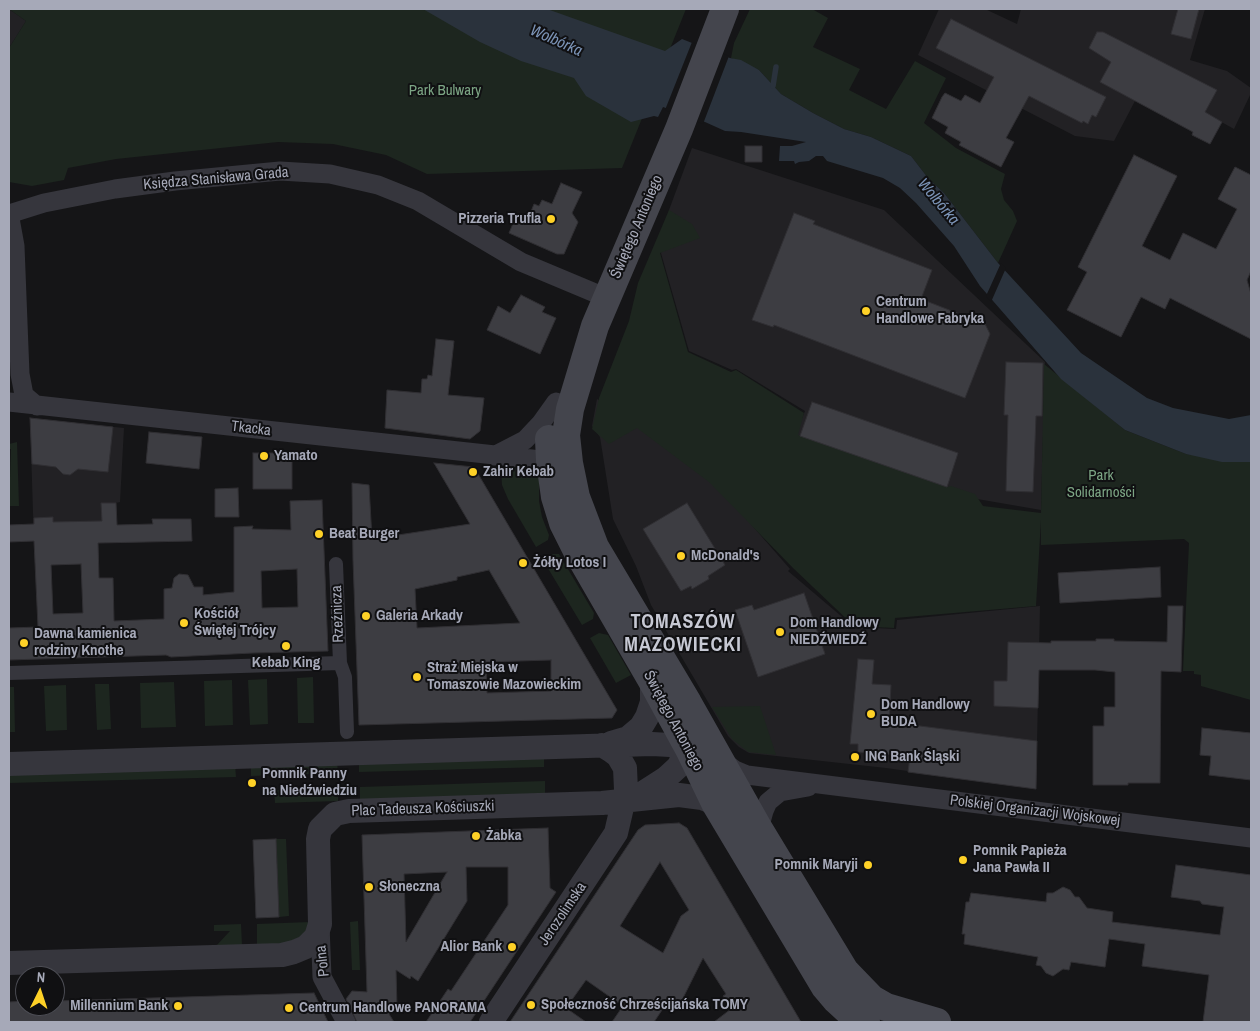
<!DOCTYPE html>
<html>
<head>
<meta charset="utf-8">
<style>
  body { margin:0 }
  #map { position:relative; width:1260px; height:1031px; overflow:hidden; background:#151517; font-family:"Archivo Narrow",sans-serif }
  canvas { display:block }
  .frame { position:absolute; inset:0; border:10px solid #a6a9b8; pointer-events:none }
  .north { position:absolute; left:15px; top:966px; width:50px; height:50px; box-sizing:border-box; background:#101012; border:1px solid #4c4d54; border-radius:50%; rotate:4deg; font-size:14px; font-weight:700; line-height:20px; text-align:center; color:#a6a9b8 }
  .north::after { content:''; display:block; margin:auto; width:18px; height:22px; background:#fed127; clip-path:polygon(50% 0,100% 100%,50% 72%,0 100%) }
</style>
</head>
<body>
<div id="map">
<canvas width="1260" height="1031"></canvas>
<div class="frame"></div>
<div class="north">N</div>
</div>
<script>
const context = document.querySelector('canvas').getContext('2d');
context.lineJoin = 'round';
function paint(path, color) { context.fillStyle = color; context.fill(path, 'evenodd'); }
const shape = rows => new Path2D(rows.map(r => 'M' + r).join(''));
function trace(path, color, width, dash) { context.strokeStyle = color; context.lineWidth = width; context.lineCap = dash ? 'butt' : 'round'; context.setLineDash(dash || []); context.stroke(path); }
function label(font, color, halo, rows, align = 'center') {
  context.font = font + ' "Archivo Narrow",sans-serif'; context.lineWidth = 4; context.setLineDash([]); context.textBaseline = 'middle'; context.strokeStyle = halo; context.fillStyle = color; for (const [text, x, y, turn = 0] of rows) {
    context.save(); context.translate(x, y); context.rotate((+turn || 0) * Math.PI / 180); context.textAlign = isNaN(turn) ? turn : align; if (halo) context.strokeText(text, 0, 0); context.fillText(text, 0, 0); context.restore();
  }
}
paint(shape([
  [9,9,26,21,9,48],
  [939,9,985,9,1017,24,1021,9,1205,9,1190,60,1227,71,1251,88,1251,93,1234,129,1146,80,1114,141,1075,136,918,55],
  [692,148,884,210,1045,362,1041,510,954,495,794,438,805,411,736,369,732,370,689,351,661,253,669,210],
  [597,399,617,411,709,476,790,569,788,571,854,627,896,629,897,620,1040,606,1036,789,886,768,749,753,739,747,728,736,651,605,636,566,613,519,600,437,592,426],
  [30,418,124,428,120,502,116,503,117,542,34,544]
]), '#222124');
paint(shape([
  [9,9,686,9,622,168,427,174,386,155,333,144,278,142,116,159,68,168,64,180,32,186,9,182,9,48,26,21],
  [750,9,812,9,828,18,813,47,860,69,849,90,886,109,915,61,946,78,924,123,956,148,1005,174,1001,189,1004,200,1013,211,1017,221,998,263,944,193,928,178,911,156,871,137,844,129,813,113,781,94,759,70,731,58,734,43],
  [669,210,692,224,700,238,660,253,688,352,731,372,736,370,804,413,798,435,947,487,951,486,975,494,983,506,1041,513,1044,364,1125,430,1186,454,1251,458,1251,700,1201,686,1201,675,1194,674,1194,671,1183,671,1189,543,1184,539,1041,545,1041,520,1036,606,895,618,894,628,854,626,793,568,709,482,637,428,609,444,592,429,599,398,629,321,638,283],
  [17,442,19,506,9,506,11,449,9,449,9,444],
  [501,466,539,470,539,501,542,517,549,535,548,540,536,547,508,499,502,485],
  [553,554,559,554,594,613,593,619,582,625,543,560],
  [599,633,608,635,631,675,616,683,590,638],
  [313,677,314,723,298,723,297,678],
  [267,679,268,724,250,725,248,680],
  [232,680,233,725,205,726,204,681],
  [174,682,176,727,141,728,140,683],
  [95,684,109,684,111,729,97,730],
  [66,685,67,730,46,731,44,686],
  [9,687,14,687,15,732,9,732],
  [760,706,776,755,748,752,732,739,712,707],
  [544,754,544,767,359,772,359,760],
  [337,761,338,773,251,776,251,763],
  [235,764,236,777,9,783,9,770],
  [545,781,545,795,360,800,360,787],
  [338,788,338,801,275,803,274,790],
  [276,839,286,839,289,916,279,917],
  [358,921,360,970,352,970,350,922],
  [310,922,306,931,301,937,283,944,257,945,257,924],
  [241,924,242,945,216,946,230,931,214,931,214,925]
]), '#1d261f');
paint(shape([
  [423,9,547,9,665,51,682,39,730,58,741,60,759,70,781,94,813,113,844,129,871,137,911,156,928,178,944,193,998,263,1081,353,1147,398,1173,408,1229,419,1251,415,1251,462,1222,462,1186,454,1125,430,1061,379,980,286,954,246,916,203,900,188,883,178,827,161,823,156,816,156,809,161,799,162,795,164,794,161,779,161,780,146,792,146,806,142,741,132,725,131,705,122,663,107,658,117,654,116,631,122,586,96,574,78,521,61,480,42]
]), '#2a323c');
paint(shape([
  [692,42,729,56,703,124,665,110],
  [1001,263,1006,268,991,302,986,296]
]), '#151517');
trace(shape([
  [773,86,776,67]
]), '#2a323c', 5.5);
const building = shape([
  [1178,9,1199,9,1191,39,1171,34,1178,9],
  [951,19,1106,97,1096,117,1092,115,1088,124,1083,121,1082,123,1029,96,1006,138,1014,142,1001,167,959,145,961,142,945,133,948,127,932,118,942,97,945,93,961,101,965,95,980,103,994,77,936,48,951,19],
  [1097,32,1103,32,1217,90,1205,112,1222,122,1210,144,1192,135,1193,132,1100,82,1111,62,1089,48,1097,32],
  [745,146,762,146,762,162,745,162,745,146],
  [1134,155,1177,176,1142,246,1170,260,1183,233,1216,249,1237,209,1218,199,1235,167,1251,175,1251,271,1247,280,1251,294,1251,339,1170,298,1165,309,1141,297,1121,337,1067,310,1087,272,1078,267,1134,155],
  [561,183,582,192,572,213,578,222,564,254,557,254,509,233,515,219,526,224,534,204,539,206,542,200,552,204,561,183],
  [794,213,815,221,813,224,932,270,921,299,985,324,990,334,965,398,774,325,773,327,752,320,794,213],
  [521,295,545,307,542,312,556,318,540,354,487,330,498,306,510,313,521,295],
  [436,339,454,341,448,395,484,398,480,431,470,439,385,428,387,390,421,393,422,379,427,379,428,375,432,376,436,339],
  [1006,362,1043,363,1042,416,1036,416,1033,492,1006,491,1008,415,1004,415,1006,362],
  [812,402,958,453,947,487,800,436,812,402],
  [30,418,113,427,108,472,78,469,70,475,63,474,56,467,32,464,30,418],
  [149,432,202,437,199,469,146,463,149,432],
  [253,453,292,453,292,489,253,489,253,453],
  [434,463,474,467,617,710,612,718,359,725,353,560,352,483,369,485,372,539,470,524,434,463],
  [489,570,520,623,417,628,415,589,457,580,457,577,489,570],
  [551,660,551,691,487,693,486,662,551,660],
  [238,488,239,517,215,517,215,489,238,488],
  [322,500,328,651,253,653,171,657,166,655,9,660,9,628,38,627,34,541,9,542,9,525,34,524,34,518,53,517,53,522,102,521,101,503,116,503,117,525,153,524,152,519,191,519,192,541,98,543,99,578,113,578,114,621,164,619,164,589,172,588,174,578,179,574,188,575,194,587,203,587,203,595,234,592,234,527,253,526,252,529,291,530,290,501,322,500],
  [81,564,83,613,53,614,51,565,81,564],
  [297,569,298,607,262,608,261,571,297,569],
  [687,503,725,565,708,576,709,579,692,589,691,586,681,591,643,529,687,503],
  [1160,567,1161,597,1060,603,1058,573,1160,567],
  [804,593,825,654,758,677,735,610,752,605,754,610,804,593],
  [1168,606,1183,606,1181,672,1161,671,1160,783,1128,783,1128,785,1093,785,1093,726,1104,726,1104,707,1115,707,1115,672,1095,670,1039,670,1038,708,994,706,994,681,1007,681,1008,642,1051,643,1051,641,1096,641,1096,639,1114,639,1114,641,1167,642,1168,606],
  [858,659,874,660,872,684,891,685,889,722,1037,741,1036,789,908,772,910,756,858,752,858,744,850,744,858,659],
  [1202,728,1251,733,1251,780,1209,775,1211,756,1200,755,1202,728],
  [679,823,687,828,801,1022,714,1022,731,1009,723,996,726,994,703,958,681,1002,678,1001,673,1009,666,1004,654,1022,612,1022,623,1006,586,980,566,1008,586,1022,510,1022,638,830,645,825,679,823],
  [660,862,689,910,681,916,663,953,620,926,660,862],
  [548,828,550,888,556,892,470,1022,426,1022,448,989,451,991,508,905,508,867,466,867,467,901,418,981,411,976,410,979,396,970,397,1008,389,1014,394,1022,357,1022,346,999,352,991,367,992,362,835,548,828],
  [447,872,406,942,404,874,447,872],
  [276,839,279,917,256,918,253,840,276,839],
  [1176,865,1251,875,1251,1022,1203,1022,1209,975,1142,966,1145,944,1109,939,1105,967,1071,962,1069,970,1063,969,1053,976,1046,973,1041,966,1036,965,1038,957,964,944,965,934,962,934,966,902,969,902,971,893,1046,902,1047,893,1053,893,1063,887,1070,890,1075,897,1079,897,1087,908,1113,912,1112,922,1220,935,1224,907,1202,904,1200,901,1171,897,1176,865],
  [314,993,328,1022,9,1022,9,1002,25,1001,25,1006,55,1006,55,1001,314,993]
]);
paint(building, '#3d3d42');
trace(building, '#302f33', 1);
trace(shape([
  [336,564,340,663,345,677,347,732],
  [9,673,340,663]
]), '#36363d', 14);
trace(shape([
  [9,213,15,246,20,374,24,395,37,406],
  [9,214,44,203,115,189,175,181,280,171,330,174,378,185,418,201,521,262,607,298],
  [9,402,550,461],
  [494,456,525,440,541,423,556,402],
  [723,761,735,770,747,775,1251,838],
  [759,829,764,811,768,802,780,792,808,787],
  [320,925,322,977,346,1022]
]), '#36363d', 19);
trace(shape([
  [611,743,628,738,641,727,647,717,652,702,652,681],
  [9,764,652,744,670,745,689,749,699,757],
  [638,796,666,778,678,767,689,749,689,733],
  [9,963,282,955,294,952,306,947,316,937,320,924,318,839,320,829,335,814,349,811,602,803,679,795,702,798,715,803],
  [491,1022,616,833,626,790,625,768,618,756,610,750,602,745]
]), '#36363d', 24);
trace(shape([
  [725,9,679,129,595,326,570,409,566,435,569,463,576,497,595,547,688,703,759,829,845,971,872,999,886,1007,937,1022],
  [549,439,550,461,555,497,563,523,578,553,652,681,689,749,715,803,825,987,836,1000,848,1011,866,1022]
]), '#44454d', 28);
for (const [x, y, r, color] of [
  [551,219,5,"#fed127"],
  [866,311,5,"#fed127"],
  [264,456,5,"#fed127"],
  [473,472,5,"#fed127"],
  [319,534,5,"#fed127"],
  [681,556,5,"#fed127"],
  [523,563,5,"#fed127"],
  [366,616,5,"#fed127"],
  [184,623,5,"#fed127"],
  [780,632,5,"#fed127"],
  [24,643,5,"#fed127"],
  [286,646,5,"#fed127"],
  [417,677,5,"#fed127"],
  [871,714,5,"#fed127"],
  [855,757,5,"#fed127"],
  [252,783,5,"#fed127"],
  [476,836,5,"#fed127"],
  [963,860,5,"#fed127"],
  [868,865,5,"#fed127"],
  [369,887,5,"#fed127"],
  [512,947,5,"#fed127"],
  [531,1005,5,"#fed127"],
  [178,1006,5,"#fed127"],
  [289,1008,5,"#fed127"]
]) { const dot = new Path2D(); dot.arc(x, y, r, 0, 2 * Math.PI); context.fillStyle = color; context.fill(dot); trace(dot, '#101012', 2); }
label('15px', '#7ca584', '#101012', [
  ["Park Bulwary",445,91],
  ["Park",1101,476],
  ["Solidarności",1101,493]
]);
label('15px', '#a6a9b8', '#101012', [
  ["Księdza Stanisława Grada",216,179,-5],
  ["Świętego Antoniego",637,227,-67],
  ["Tkacka",251,429,7],
  ["Rzeźnicza",338,614,-92],
  ["Świętego Antoniego",673,721,62],
  ["Plac Tadeusza Kościuszki",423,809,-2],
  ["Polskiej Organizacji Wojskowej",1035,811,7],
  ["Jerozolimska",563,914,-56],
  ["Polna",323,961,-96]
]);
label('bold 15px', '#a6a9b8', '#101012', [
  ["Pizzeria Trufla",541,219,"right"],
  ["Centrum",876,302],
  ["Handlowe Fabryka",876,319],
  ["Yamato",274,456],
  ["Zahir Kebab",483,472],
  ["Beat Burger",329,534],
  ["McDonald's",691,556],
  ["Żółty Lotos I",533,563],
  ["Kościół",194,614],
  ["Świętej Trójcy",194,631],
  ["Galeria Arkady",376,616],
  ["Dom Handlowy",790,623],
  ["NIEDŹWIEDŹ",790,640],
  ["Dawna kamienica",34,634],
  ["rodziny Knothe",34,651],
  ["Kebab King",286,663,"center"],
  ["Straż Miejska w",427,668],
  ["Tomaszowie Mazowieckim",427,685],
  ["Dom Handlowy",881,705],
  ["BUDA",881,722],
  ["ING Bank Śląski",865,757],
  ["Pomnik Panny",262,774],
  ["na Niedźwiedziu",262,791],
  ["Żabka",486,836],
  ["Pomnik Papieża",973,851],
  ["Jana Pawła II",973,868],
  ["Pomnik Maryji",858,865,"right"],
  ["Słoneczna",379,887],
  ["Alior Bank",502,947,"right"],
  ["Społeczność Chrześcijańska TOMY",541,1005],
  ["Millennium Bank",168,1006,"right"],
  ["Centrum Handlowe PANORAMA",299,1008]
], 'left');
label('italic 16px', '#7b93b6', '#101012', [
  ["Wolbórka",556,41,24],
  ["Wolbórka",938,202,50]
]);
context.letterSpacing = '1px';
label('bold 20px', '#c7c9d4', '#101012', [
  ["TOMASZÓW",683,623],
  ["MAZOWIECKI",683,646]
]);
context.letterSpacing = '0px';
</script>
</body>
</html>
